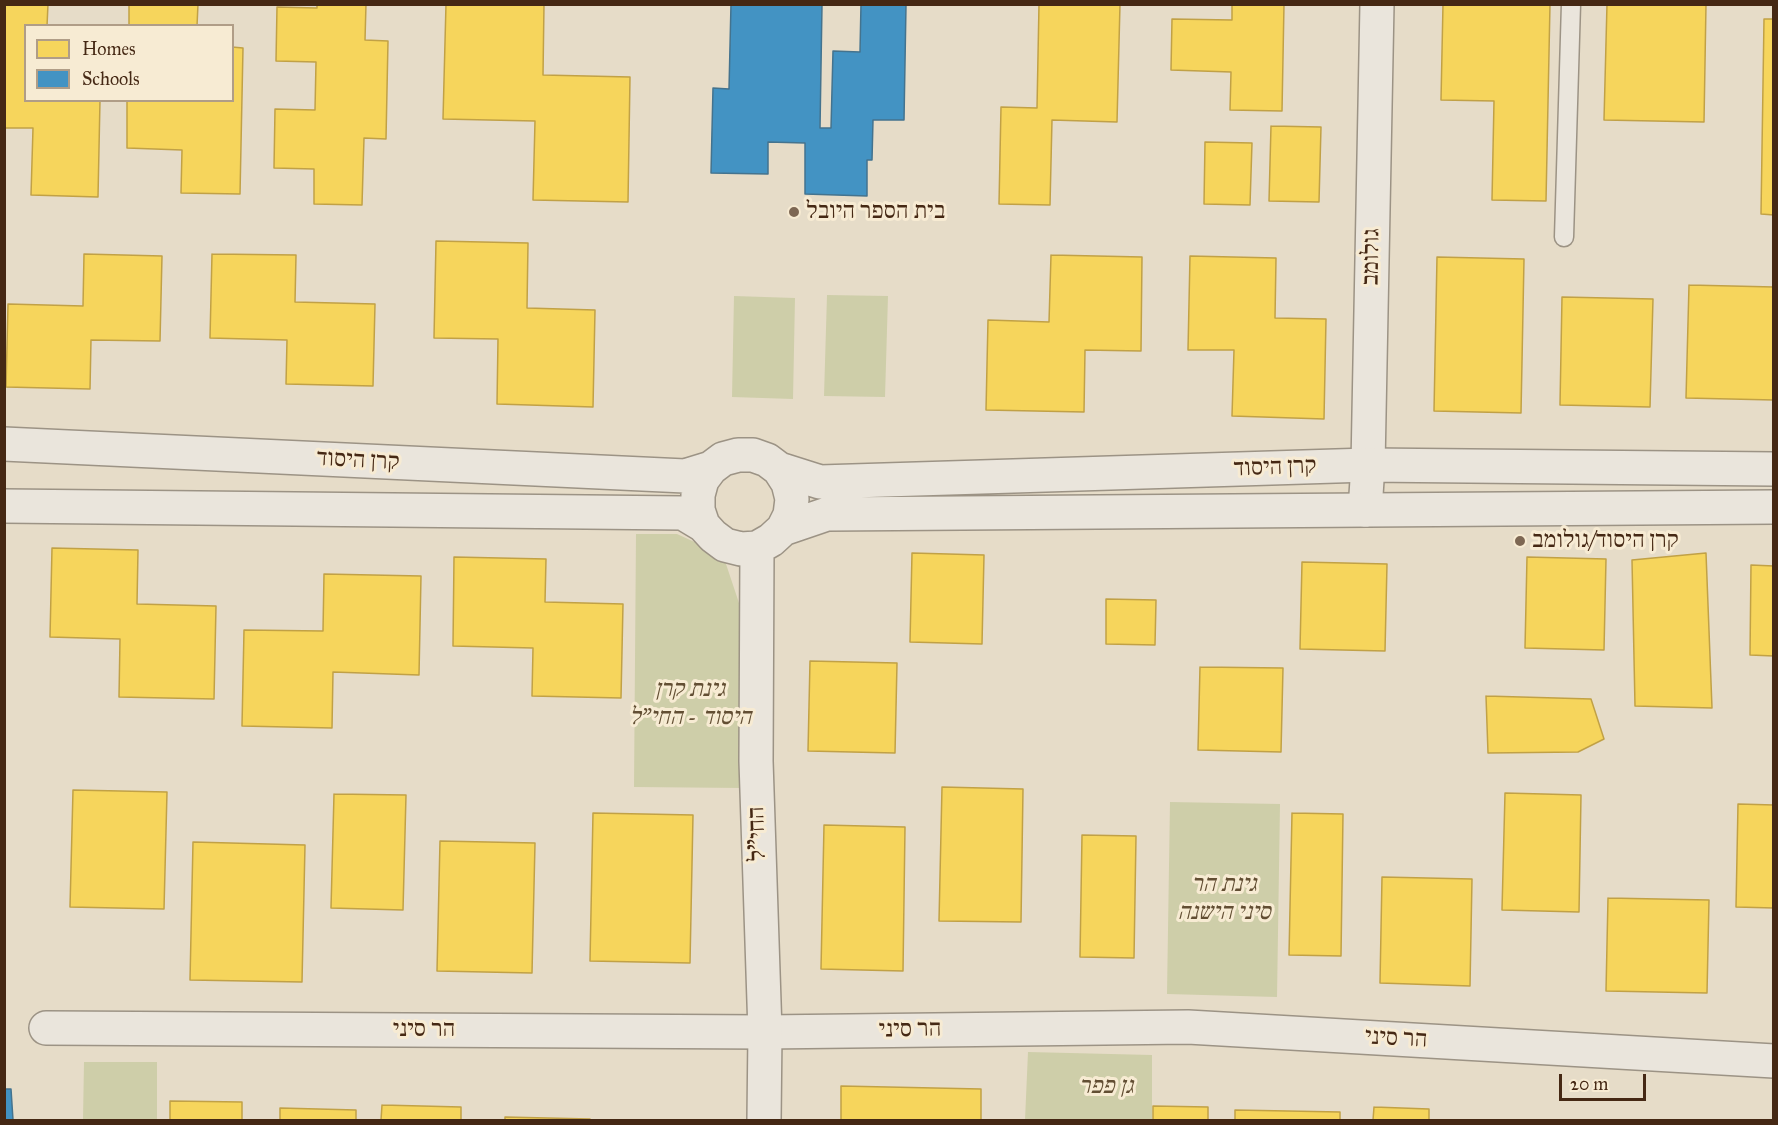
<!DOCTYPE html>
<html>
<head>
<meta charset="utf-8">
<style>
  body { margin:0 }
  #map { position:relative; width:1778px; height:1125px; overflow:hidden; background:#e6dcc8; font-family:"IM FELL Great Primer",serif }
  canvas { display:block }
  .frame { position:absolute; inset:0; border:6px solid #452814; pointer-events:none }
  .legend { position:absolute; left:24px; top:24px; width:210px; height:78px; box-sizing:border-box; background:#f7ebd3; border:2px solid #b09d87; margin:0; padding:8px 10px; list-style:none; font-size:18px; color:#452814 }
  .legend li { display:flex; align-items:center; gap:12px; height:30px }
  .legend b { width:30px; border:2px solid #b09d87 }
  .scale { position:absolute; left:1559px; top:1074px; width:87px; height:27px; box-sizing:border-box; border:3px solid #452814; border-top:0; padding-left:8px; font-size:18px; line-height:21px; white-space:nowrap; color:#452814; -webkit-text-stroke:4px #f7ebd3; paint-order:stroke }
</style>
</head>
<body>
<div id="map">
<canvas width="1778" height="1125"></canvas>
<div class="frame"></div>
<ul class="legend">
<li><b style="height:16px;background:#f6d55c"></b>Homes</li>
<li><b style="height:16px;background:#4393c3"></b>Schools</li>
</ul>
<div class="scale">20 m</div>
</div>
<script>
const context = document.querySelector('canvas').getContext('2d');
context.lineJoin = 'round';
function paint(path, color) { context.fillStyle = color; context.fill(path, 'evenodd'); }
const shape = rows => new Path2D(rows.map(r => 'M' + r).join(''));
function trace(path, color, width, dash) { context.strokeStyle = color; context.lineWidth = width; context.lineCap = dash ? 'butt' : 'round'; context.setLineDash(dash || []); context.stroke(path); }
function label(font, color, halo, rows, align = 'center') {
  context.font = font + ' "IM FELL Great Primer","Frank Ruhl Libre",serif'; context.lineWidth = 6; context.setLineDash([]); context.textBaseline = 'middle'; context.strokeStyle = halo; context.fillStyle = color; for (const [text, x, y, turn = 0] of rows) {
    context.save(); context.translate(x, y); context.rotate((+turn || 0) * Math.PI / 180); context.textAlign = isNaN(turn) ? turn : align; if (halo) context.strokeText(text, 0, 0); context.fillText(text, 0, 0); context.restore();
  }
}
paint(shape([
  [827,295,888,296,885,397,824,396],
  [734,296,795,298,793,399,732,397],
  [636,534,677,534,723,555,745,621,743,788,634,787],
  [1170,802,1280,804,1277,997,1167,994],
  [1028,1052,1152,1055,1152,1120,1025,1120],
  [84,1062,157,1062,157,1120,83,1120]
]), '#cecea9');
const homes = shape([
  [4,4,48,4,47,26,26,26,26,100,100,100,98,197,31,195,33,128,4,128,4,4],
  [129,4,198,4,197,26,129,26,129,4],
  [317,4,366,4,365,40,388,41,386,139,364,138,362,205,314,204,314,169,274,168,275,109,315,110,316,62,276,61,277,7,317,8,317,4],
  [446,4,544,4,543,75,630,77,628,202,533,200,535,121,443,119,446,4],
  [1039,4,1120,4,1117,122,1052,120,1050,205,999,204,1001,107,1037,108,1039,4],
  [1232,4,1284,4,1282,111,1230,110,1231,72,1171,70,1172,19,1232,20,1232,4],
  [1443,4,1550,4,1546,201,1492,200,1494,101,1441,100,1443,4],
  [1607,4,1706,4,1704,122,1604,120,1607,4],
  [1764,19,1774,19,1774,215,1761,214,1764,19],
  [232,47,243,48,240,194,181,193,182,150,127,148,127,100,232,100,232,47],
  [1271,126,1321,127,1319,202,1269,201,1271,126],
  [1205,142,1252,143,1250,205,1204,204,1205,142],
  [436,241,528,243,527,308,595,310,593,407,497,404,498,339,434,338,436,241],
  [84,254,162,256,160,341,91,340,90,389,6,387,8,304,83,306,84,254],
  [212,254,296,255,295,302,375,304,373,386,286,384,287,340,210,338,212,254],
  [1051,255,1142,257,1141,351,1085,350,1084,412,986,410,988,320,1049,322,1051,255],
  [1190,256,1276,258,1275,318,1326,319,1324,419,1232,416,1234,350,1188,350,1190,256],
  [1437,257,1524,259,1521,413,1434,411,1437,257],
  [1689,285,1774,287,1774,400,1686,398,1689,285],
  [1562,297,1653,299,1650,407,1560,405,1562,297],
  [52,548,138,550,137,604,216,606,214,699,119,697,120,639,50,637,52,548],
  [912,553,984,555,982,644,910,642,912,553],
  [1706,553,1712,708,1635,706,1632,560,1706,553],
  [454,557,546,559,545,602,623,604,621,698,532,696,533,648,453,646,454,557],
  [1527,557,1606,559,1604,650,1525,648,1527,557],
  [1302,562,1387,564,1385,651,1300,649,1302,562],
  [1751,565,1774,566,1774,656,1750,655,1751,565],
  [324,574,421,576,419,675,333,672,332,728,242,726,244,630,323,631,324,574],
  [1106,599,1156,600,1155,645,1106,644,1106,599],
  [810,661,897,663,895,753,808,751,810,661],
  [1200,667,1283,668,1281,752,1198,750,1200,667],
  [1486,696,1591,699,1604,739,1578,752,1488,753,1486,696],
  [942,787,1023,789,1021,922,939,921,942,787],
  [73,790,167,792,164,909,70,907,73,790],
  [1505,793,1581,795,1579,912,1502,910,1505,793],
  [334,794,406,795,403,910,331,908,334,794],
  [1738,804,1774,805,1774,908,1736,907,1738,804],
  [593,813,693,815,690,963,590,961,593,813],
  [1292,813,1343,814,1341,956,1289,955,1292,813],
  [824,825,905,827,903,971,821,969,824,825],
  [1082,835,1136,836,1134,958,1080,957,1082,835],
  [440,841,535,843,532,973,437,971,440,841],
  [193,842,305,845,302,982,190,980,193,842],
  [1382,877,1472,879,1470,986,1380,983,1382,877],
  [1608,898,1709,900,1707,993,1606,991,1608,898],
  [841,1086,981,1089,981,1120,841,1120,841,1086],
  [170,1101,242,1102,242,1120,170,1120,170,1101],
  [382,1105,461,1107,461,1120,381,1120,382,1105],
  [1153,1106,1208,1107,1208,1120,1153,1120,1153,1106],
  [1374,1107,1429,1109,1429,1120,1373,1120,1374,1107],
  [280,1108,356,1110,356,1120,280,1120,280,1108],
  [1235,1110,1340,1112,1340,1120,1235,1120,1235,1110],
  [505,1117,590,1119,590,1120,505,1120,505,1117]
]);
paint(homes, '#f6d55c');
trace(homes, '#c1a146', 1.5);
const schools = shape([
  [731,4,822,5,820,128,831,128,833,51,860,52,861,4,906,5,904,120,873,120,872,160,867,160,867,196,805,194,805,143,768,142,768,174,711,173,713,88,729,89,731,4],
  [4,1089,11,1089,13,1120,4,1120,4,1089]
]);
paint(schools, '#4393c3');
trace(schools, '#44738e', 1.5);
const service = shape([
  [1564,237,1571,4]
]);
const minor = shape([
  [1365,510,1368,465,1377,4],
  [46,1028,765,1032,1188,1027,1774,1061]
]);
const tertiary = shape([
  [4,444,685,476,711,468,723,459,738,455,753,455,767,460,779,469,788,483,792,499,790,515,783,529,771,540,757,548,741,549,725,545,713,536,703,525,698,510,698,495,702,480,711,468],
  [779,469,820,482,1368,465,1774,469],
  [4,506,683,513,703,525],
  [783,529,827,514,1774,507],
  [757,548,756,761,765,1032,764,1120]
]);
trace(service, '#9c9385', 21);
trace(minor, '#9c9385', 36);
trace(tertiary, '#9c9385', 36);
trace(service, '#eae5dc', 18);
trace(minor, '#eae5dc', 33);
trace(tertiary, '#eae5dc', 33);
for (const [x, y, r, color] of [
  [794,212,6,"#7d6753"],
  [1520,541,6,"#7d6753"]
]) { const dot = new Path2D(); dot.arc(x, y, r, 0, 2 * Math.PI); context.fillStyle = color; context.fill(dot); trace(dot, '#f7ebd3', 2); }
label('24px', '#452814', '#f7ebd3', [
  ["בית הספר היובל",806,212],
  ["קרן היסוד/גולומב",1532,541]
], 'left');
label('24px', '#452814', '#f7ebd3', [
  ["גולומב",1372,257,-89],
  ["קרן היסוד",358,461,3],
  ["קרן היסוד",1275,468,-2],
  ["החי\"ל",758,834,-92],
  ["הר סיני",424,1030],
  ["הר סיני",910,1030,-1],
  ["הר סיני",1396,1039,3]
]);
label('italic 24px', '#624e33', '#f7ebd3', [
  ["גינת קרן",690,690],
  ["היסוד - החי\"ל",690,718],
  ["גינת הר",1224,885],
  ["סיני הישנה",1224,913],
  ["גן פפר",1106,1087]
]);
</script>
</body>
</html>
